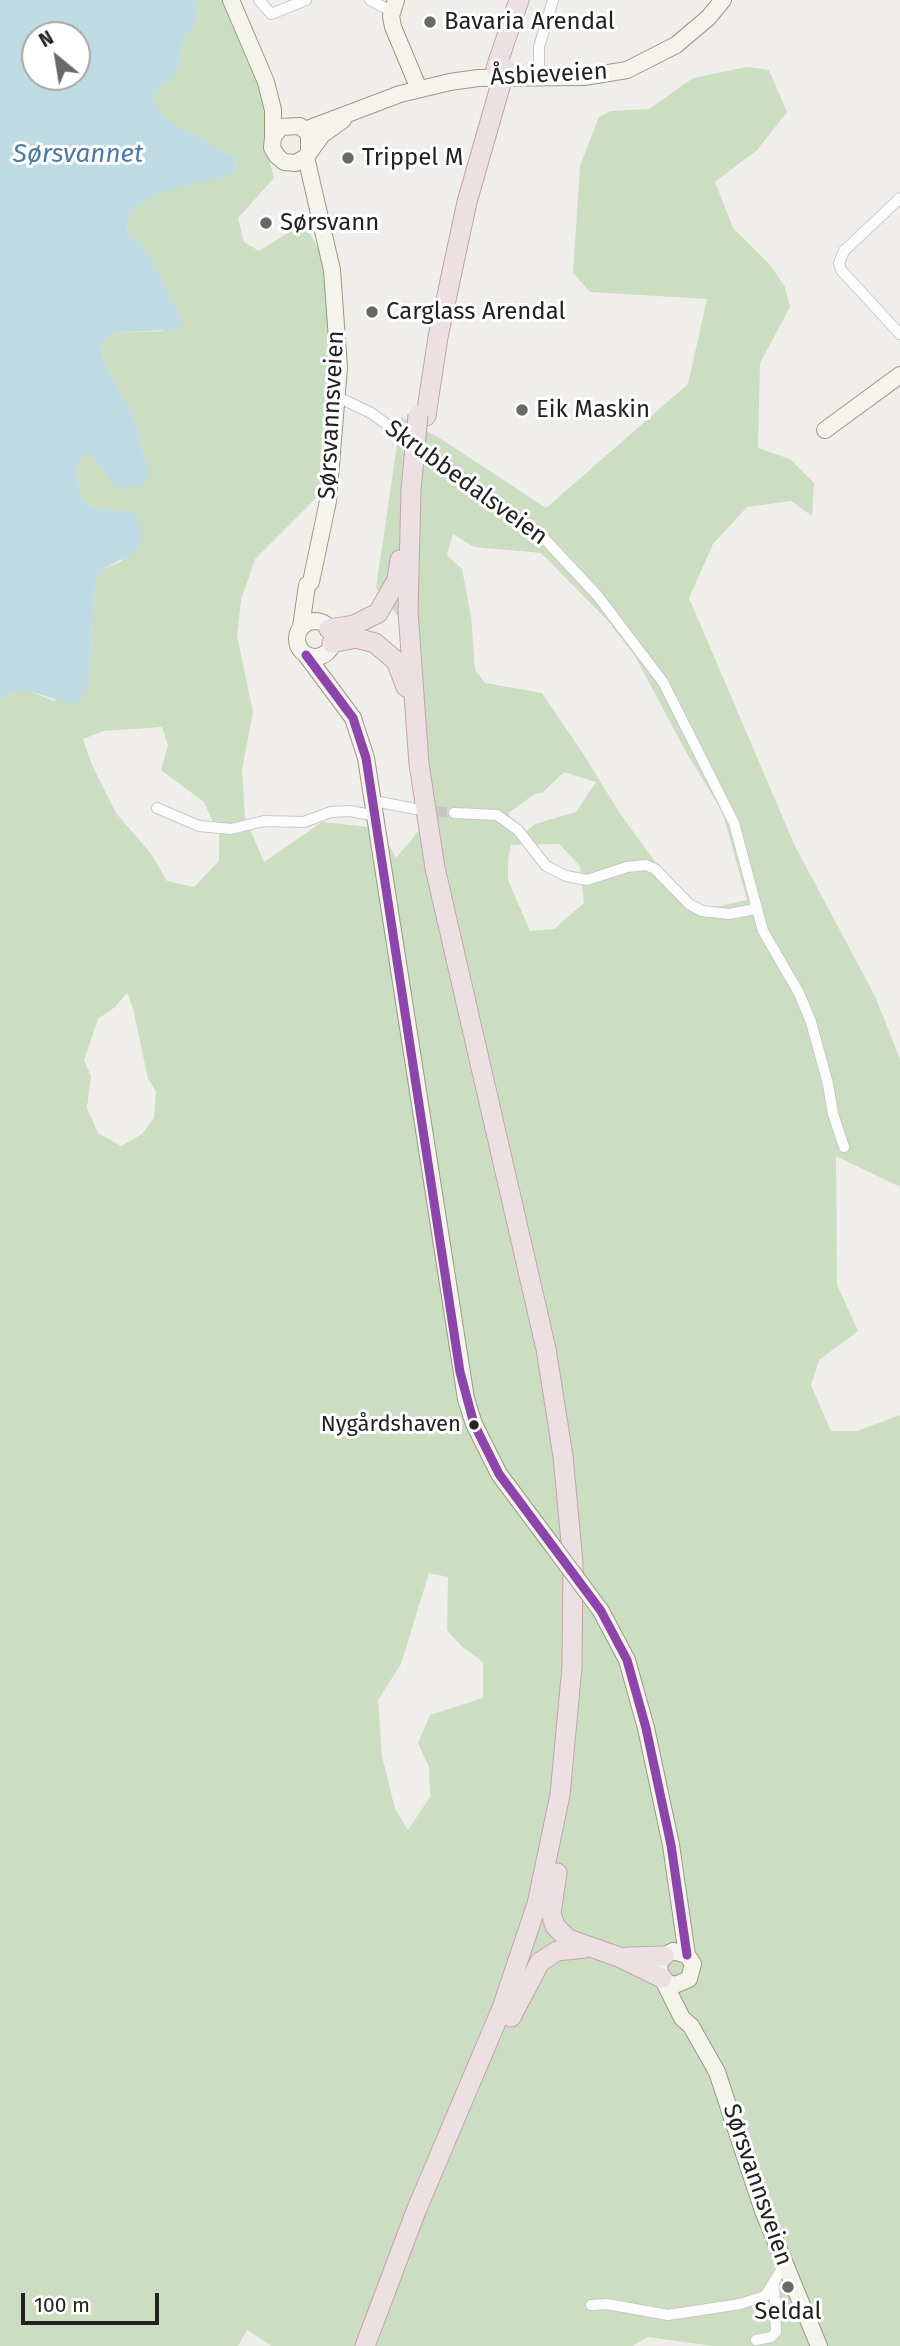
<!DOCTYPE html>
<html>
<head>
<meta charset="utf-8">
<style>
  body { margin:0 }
  #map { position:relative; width:900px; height:2346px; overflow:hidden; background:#f0eeeb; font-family:"Fira Sans",sans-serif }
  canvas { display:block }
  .north { position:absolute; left:21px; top:21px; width:70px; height:70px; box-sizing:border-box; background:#fff; border:2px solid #a7a7a7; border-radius:50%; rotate:330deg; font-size:19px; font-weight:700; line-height:28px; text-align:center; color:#222 }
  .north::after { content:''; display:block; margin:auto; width:24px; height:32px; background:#6a6968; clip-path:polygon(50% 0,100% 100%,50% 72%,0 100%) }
  .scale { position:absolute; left:21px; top:2293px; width:138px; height:32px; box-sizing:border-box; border:4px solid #222; border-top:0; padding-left:9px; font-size:21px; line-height:24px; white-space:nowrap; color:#222; -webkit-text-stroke:5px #fff; paint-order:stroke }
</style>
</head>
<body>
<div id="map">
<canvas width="900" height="2346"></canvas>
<div class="north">N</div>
<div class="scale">100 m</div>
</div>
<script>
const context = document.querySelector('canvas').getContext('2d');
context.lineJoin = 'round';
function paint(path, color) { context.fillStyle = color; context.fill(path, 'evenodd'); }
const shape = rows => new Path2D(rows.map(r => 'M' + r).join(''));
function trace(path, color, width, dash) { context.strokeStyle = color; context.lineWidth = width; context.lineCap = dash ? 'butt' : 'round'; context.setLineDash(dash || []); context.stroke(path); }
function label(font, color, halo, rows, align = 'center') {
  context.font = font + ' "Fira Sans",sans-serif'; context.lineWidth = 6; context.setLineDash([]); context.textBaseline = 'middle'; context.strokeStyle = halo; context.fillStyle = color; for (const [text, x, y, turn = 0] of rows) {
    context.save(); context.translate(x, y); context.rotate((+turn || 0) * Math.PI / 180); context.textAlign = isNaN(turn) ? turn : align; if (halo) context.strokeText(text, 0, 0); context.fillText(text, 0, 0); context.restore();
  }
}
paint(shape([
  [193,0,229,0,265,95,267,150,274,178,238,218,244,242,259,251,304,223,328,266,341,376,322,437,322,492,255,559,241,600,237,636,253,712,242,770,245,818,264,862,322,822,379,828,396,858,420,829,407,628,376,588,401,417,441,439,546,508,688,384,707,299,590,292,573,273,580,166,599,117,611,111,649,109,693,78,747,67,769,70,787,112,757,150,715,182,733,228,771,266,785,287,790,307,760,363,758,448,790,459,814,483,812,516,791,501,747,507,713,544,689,598,795,846,875,996,900,1059,900,1187,836,1156,837,1285,858,1331,819,1360,811,1385,831,1431,857,1431,900,1415,900,2346,713,2346,648,2337,632,2346,272,2346,247,2330,238,2346,0,2346,0,700,15,691,29,691,54,701,89,683,95,584,101,570,122,561,133,512,96,508,84,502,77,482,78,464,83,454,90,455,109,478,147,465,132,413,106,366,100,348,105,339,117,333,161,331,183,322,152,260,128,231,127,220,135,207,163,191,237,170,236,158,180,127,160,113,153,103,153,93,176,74,184,41,197,21,198,10],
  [453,534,474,547,541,553,607,620,635,656,686,752,722,811,747,900,706,909,669,881,619,812,582,752,542,693,485,683,475,670,471,616,462,569,447,555],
  [162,727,168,745,161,770,204,802,219,835,219,861,194,887,167,881,152,855,116,813,92,765,83,739,104,731],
  [564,772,596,782,576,812,535,824,520,837,508,813,535,794,542,793],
  [559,844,580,866,584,903,554,929,530,931,508,880,508,860,511,845],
  [127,993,133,1008,148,1079,156,1091,154,1118,142,1134,121,1146,98,1133,87,1108,91,1076,84,1060,98,1019,115,1007],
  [429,1573,448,1577,447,1630,461,1646,483,1662,483,1698,430,1715,418,1743,429,1767,430,1797,408,1830,395,1809,382,1756,378,1700,401,1664]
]), '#cbdec1');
paint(shape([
  [0,0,193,0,198,10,197,21,184,41,176,74,153,93,153,102,160,113,180,127,236,158,237,170,229,176,163,191,135,207,127,220,128,231,152,260,183,322,180,329,117,333,105,339,100,348,106,366,132,413,147,465,147,480,140,485,118,489,90,455,84,454,78,464,77,482,84,502,96,508,133,512,140,521,142,535,136,552,101,570,95,584,89,684,81,698,70,704,29,691,15,691,0,700],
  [35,35,77,35,77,77,35,77]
]), '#bfdbe3');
trace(shape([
  [422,810,454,813]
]), '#c7c5c3', 10, [10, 5]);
const street = shape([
  [259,0,271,14,306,0],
  [370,0,391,11],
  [539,77,539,47,553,0],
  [900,198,844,251,839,263,841,270,900,334],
  [338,397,371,413,540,534,597,595,663,682,734,823,763,931,799,993,811,1022,828,1084,833,1114,844,1147],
  [374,801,416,809],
  [157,808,199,826,231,829,264,821,304,822,331,812,350,811,376,816],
  [454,813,497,815,518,830,546,866,566,876,587,880,627,867,646,865,655,869,689,904,702,911,729,914,755,909],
  [591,2305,607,2304,668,2315,740,2304,765,2296,785,2264],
  [756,2340,771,2337,776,2332,774,2284]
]);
const secondary = shape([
  [231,0,266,82,273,110,273,137],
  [396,0,391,16,393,27,419,89],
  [305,130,400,94,450,82,478,78,584,77,627,70,676,45,708,18,723,0],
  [309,152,309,134,300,126,281,127,273,137,272,148,277,156,284,162,296,163,306,157,322,135,343,120],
  [825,430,900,375],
  '297 639a18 18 0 1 1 36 0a18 18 0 1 1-36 0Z',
  [301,627,307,585,311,582,328,501,339,367,332,270,306,157],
  [306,655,353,718,366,758,466,1399,474,1424,499,1474,552,1545],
  [601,1611,627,1660,646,1728,671,1845,687,1955],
  [666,1982,675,1985,689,1979,693,1964,687,1955,673,1951,664,1956,659,1964,660,1974,682,2018,691,2026,717,2072,763,2211,819,2346]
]);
const highway = shape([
  [496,68,519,0],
  [426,416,438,337,467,202,500,87],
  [329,629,354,625,378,613,397,580,400,560],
  [332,643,356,638,375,643,396,661,406,687],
  [557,1873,551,1913,555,1926,568,1939,619,1957,662,1978],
  [627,1957,664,1956],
  [511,2017,540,1962,557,1951,585,1948],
  [365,2346,416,2211,502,2008,537,1904,560,1795,572,1667,573,1563,563,1456,546,1349,435,868,419,764,408,611,411,490]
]);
trace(street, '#c9c8c7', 12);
trace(secondary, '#999a82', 18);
trace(highway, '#c5a2ac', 21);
trace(street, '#fdfcfc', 10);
trace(secondary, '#f4f4ed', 16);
trace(highway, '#ece0e2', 19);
const secondaryBridge = shape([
  [552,1545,601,1611]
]);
const highwayBridge = shape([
  [500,87,506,68],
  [411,490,418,415]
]);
trace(secondaryBridge, '#999a82', 18, []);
trace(highwayBridge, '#c5a2ac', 21, []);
trace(secondaryBridge, '#f4f4ed', 16);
trace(highwayBridge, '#ece0e2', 19);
trace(shape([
  [306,655,353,718,366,758,460,1372,474,1424,499,1474,601,1611,627,1660,646,1728,671,1845,687,1955]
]), '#8e44ad', 9);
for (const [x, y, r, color] of [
  [430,22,7,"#6a6968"],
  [348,158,7,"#6a6968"],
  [266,223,7,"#6a6968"],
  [372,312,7,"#6a6968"],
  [522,410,7,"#6a6968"],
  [474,1425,6,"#222"],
  [788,2287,7,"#6a6968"]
]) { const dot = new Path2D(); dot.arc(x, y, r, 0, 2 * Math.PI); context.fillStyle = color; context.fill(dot); trace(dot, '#fff', 2.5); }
label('22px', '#222', '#fff', [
  ["Nygårdshaven",461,1425]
], 'right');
label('24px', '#222', '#fff', [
  ["Bavaria Arendal",444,22],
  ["Trippel M",362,158],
  ["Sørsvann",280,223],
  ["Carglass Arendal",386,312],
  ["Eik Maskin",536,410],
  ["Seldal",788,2312,"center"]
], 'left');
label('24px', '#222', '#fff', [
  ["Åsbieveien",549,75,-3],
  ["Sørsvannsveien",332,415,-87],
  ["Skrubbedalsveien",466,483,36],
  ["Sørsvannsveien",757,2185,71]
]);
label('italic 26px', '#4a7aab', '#fff', [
  ["Sørsvannet",78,155]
]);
</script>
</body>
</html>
